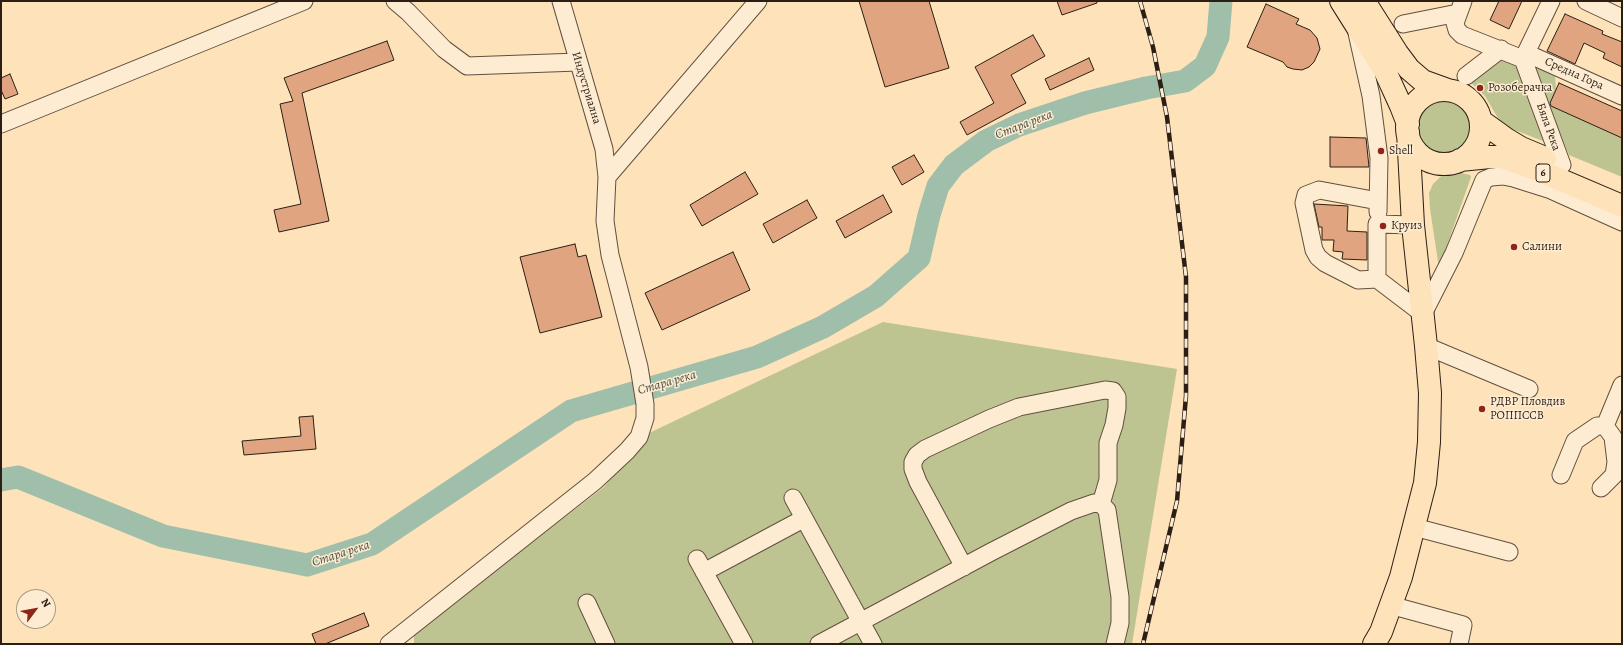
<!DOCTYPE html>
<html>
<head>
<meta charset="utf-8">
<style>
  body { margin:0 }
  #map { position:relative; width:1623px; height:645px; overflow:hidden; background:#fee2ba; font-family:Alegreya,serif }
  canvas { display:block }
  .frame { position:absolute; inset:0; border:2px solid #2b1f15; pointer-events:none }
  .north { position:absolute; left:16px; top:589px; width:40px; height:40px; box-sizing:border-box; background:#feecd2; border:1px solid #aa9a86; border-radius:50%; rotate:58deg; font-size:11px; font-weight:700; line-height:16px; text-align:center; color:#2b1f15 }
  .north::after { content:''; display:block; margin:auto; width:14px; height:18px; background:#8f2418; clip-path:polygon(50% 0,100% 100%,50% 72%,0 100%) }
</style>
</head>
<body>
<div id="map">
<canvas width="1623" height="645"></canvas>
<div class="frame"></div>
<div class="north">N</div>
</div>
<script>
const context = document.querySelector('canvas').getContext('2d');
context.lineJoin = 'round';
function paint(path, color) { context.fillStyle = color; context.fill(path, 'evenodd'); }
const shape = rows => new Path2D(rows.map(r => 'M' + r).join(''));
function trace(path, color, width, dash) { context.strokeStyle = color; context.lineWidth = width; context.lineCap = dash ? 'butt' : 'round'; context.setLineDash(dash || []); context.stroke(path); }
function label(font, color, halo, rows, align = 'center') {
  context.font = font + ' Alegreya,serif'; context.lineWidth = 3; context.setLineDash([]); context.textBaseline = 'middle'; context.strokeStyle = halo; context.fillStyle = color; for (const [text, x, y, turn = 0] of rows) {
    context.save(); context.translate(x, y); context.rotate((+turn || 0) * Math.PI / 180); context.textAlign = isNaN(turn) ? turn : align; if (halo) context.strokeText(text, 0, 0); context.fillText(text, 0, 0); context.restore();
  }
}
paint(shape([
  [1505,57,1513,57,1548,143,1502,125,1485,96,1467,79],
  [1538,67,1555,76,1557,104,1622,134,1622,177,1569,155,1535,73],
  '1414 126a30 30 0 1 1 60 0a30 30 0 1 1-60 0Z',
  [1447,172,1457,172,1470,175,1471,177,1439,268,1430,209,1429,193,1433,184,1440,177],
  [883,322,1177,369,1132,644,414,644,414,633,604,487,647,434]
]), '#bec491');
trace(shape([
  [1,480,18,477,163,536,307,565,372,544,571,411,757,357,823,327,876,296,919,258,929,215,938,186,954,165,986,141,1019,125,1085,103,1146,88,1185,81,1205,66,1218,37,1221,1]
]), '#a0bfab', 23);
const building = shape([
  [859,1,929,1,949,68,885,87,859,1],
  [1057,1,1097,1,1097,3,1062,15,1057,1],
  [1499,1,1522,1,1509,29,1490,20,1499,1],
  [1266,4,1299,19,1296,24,1310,30,1317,38,1320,49,1314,62,1309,67,1302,70,1293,69,1287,67,1283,62,1247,47,1266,4],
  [1565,14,1603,31,1602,34,1622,42,1622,67,1603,58,1605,53,1584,43,1575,64,1547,51,1565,14],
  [1033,35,1045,56,1011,75,1026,103,967,135,960,122,994,103,975,67,1033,35],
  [387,41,394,60,302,93,329,221,279,232,274,210,301,204,280,104,293,101,284,78,387,41],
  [1089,58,1094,70,1050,90,1045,79,1089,58],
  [10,74,18,94,5,99,1,90,1,78,10,74],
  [1559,83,1622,111,1622,138,1551,106,1550,103,1559,83],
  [1330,137,1366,138,1369,167,1330,167,1330,137],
  [914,155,924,172,902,185,892,167,914,155],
  [745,172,758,194,702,226,690,205,745,172],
  [883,195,892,212,845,238,836,221,883,195],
  [807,200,817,218,773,243,763,224,807,200],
  [1314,204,1348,206,1347,231,1367,232,1367,260,1342,259,1343,252,1333,251,1334,240,1322,240,1322,227,1319,227,1314,204],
  [575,244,578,257,586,255,602,317,540,333,520,257,575,244],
  [733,252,750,290,662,330,645,293,733,252],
  [313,416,316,449,244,455,242,441,301,436,299,417,313,416],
  [364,613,369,626,325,644,316,644,312,634,364,613]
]);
paint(building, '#e0a480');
trace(building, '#2b1f15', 1);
const minor = shape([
  [395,1,408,12,444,49,467,66,578,62],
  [1463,1,1455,23,1457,30,1462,35,1523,59],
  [1551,1,1523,59,1562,165],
  [1586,1,1622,18],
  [1403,24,1458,13],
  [1357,33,1371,96,1379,158,1378,212],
  [1526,53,1622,96],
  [1466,76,1501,49],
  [1,124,304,1],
  [607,177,758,1],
  [1545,180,1551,190,1622,222],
  [1413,225,1377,224,1377,279,1423,314,1454,253,1484,180,1491,177,1503,176,1513,178,1551,190],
  [1377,279,1358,280,1325,263,1318,257,1314,250,1304,203,1306,195,1319,190,1378,201],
  [1426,346,1529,389],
  [1605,426,1622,385],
  [1561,475,1575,441,1597,426,1605,426],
  [1601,488,1614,475,1616,462,1613,437,1605,426],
  [793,498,873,644],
  [1414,527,1509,552],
  [697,559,744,644],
  [964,567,918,482,913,469,913,462,917,455,925,449,989,419,1019,407,1105,390,1113,391,1117,397,1117,408,1114,425,1108,443,1108,480,1101,504],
  [704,572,803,519],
  [587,603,606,644],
  [1390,605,1463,625,1459,644],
  [389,644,595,481,627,451,639,437,645,418,645,404,639,367,610,255,605,221,607,177,604,149,561,1],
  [819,644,991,552,1071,511,1094,503,1101,504,1107,510,1120,597,1120,623,1115,644]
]);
const major = shape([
  [1341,1,1385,71,1401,106,1408,124],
  [1364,1,1397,53,1409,69,1423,81,1448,90],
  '1407 127a37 37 0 1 1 74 0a37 37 0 1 1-74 0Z',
  [1481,121,1506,139,1521,148,1545,158],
  [1460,160,1490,157,1502,157,1528,166,1622,206],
  [1374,644,1381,632,1401,577,1425,483,1429,442,1430,393,1426,346,1413,225,1408,132]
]);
trace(minor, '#60503e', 19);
trace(major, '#2b1f15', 24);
trace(minor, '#feecd2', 17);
trace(major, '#fee2ba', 22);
const rail = shape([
  [1140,1,1153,47,1167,117,1186,277,1186,396,1177,501,1143,644]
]);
trace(rail, '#2b1f15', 4.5);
trace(rail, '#feecd2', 3, [9]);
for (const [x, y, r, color] of [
  [1480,88,4,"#8f2418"],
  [1381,151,4,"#8f2418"],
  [1383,226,4,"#8f2418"],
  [1514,247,4,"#8f2418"],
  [1482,409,4,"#8f2418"]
]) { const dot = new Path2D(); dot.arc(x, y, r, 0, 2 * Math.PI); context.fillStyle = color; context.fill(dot); trace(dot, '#feecd2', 1.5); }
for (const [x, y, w] of [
  [1543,173,14]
]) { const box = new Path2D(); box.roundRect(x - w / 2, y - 9, w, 18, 3); context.fillStyle = '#feecd2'; context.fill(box); trace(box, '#2b1f15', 1); }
label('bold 11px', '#2b1f15', null, [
  ["6",1543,173]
]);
label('12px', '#2b1f15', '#feecd2', [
  ["Средна Гора",1574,74,24],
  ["Индустриална",586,88,73],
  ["Бяла Река",1548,127,70]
]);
label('12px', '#2b1f15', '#feecd2', [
  ["Розоберачка",1488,88],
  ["Shell",1389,151],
  ["Круиз",1391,226],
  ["Салини",1522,247],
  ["РДВР Пловдив",1490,402],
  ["РОППССВ",1490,416]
], 'left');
label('italic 13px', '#4e4f42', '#feecd2', [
  ["Стара река",1024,125,-21],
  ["Стара река",667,383,-16],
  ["Стара река",341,554,-18]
]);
</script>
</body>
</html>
